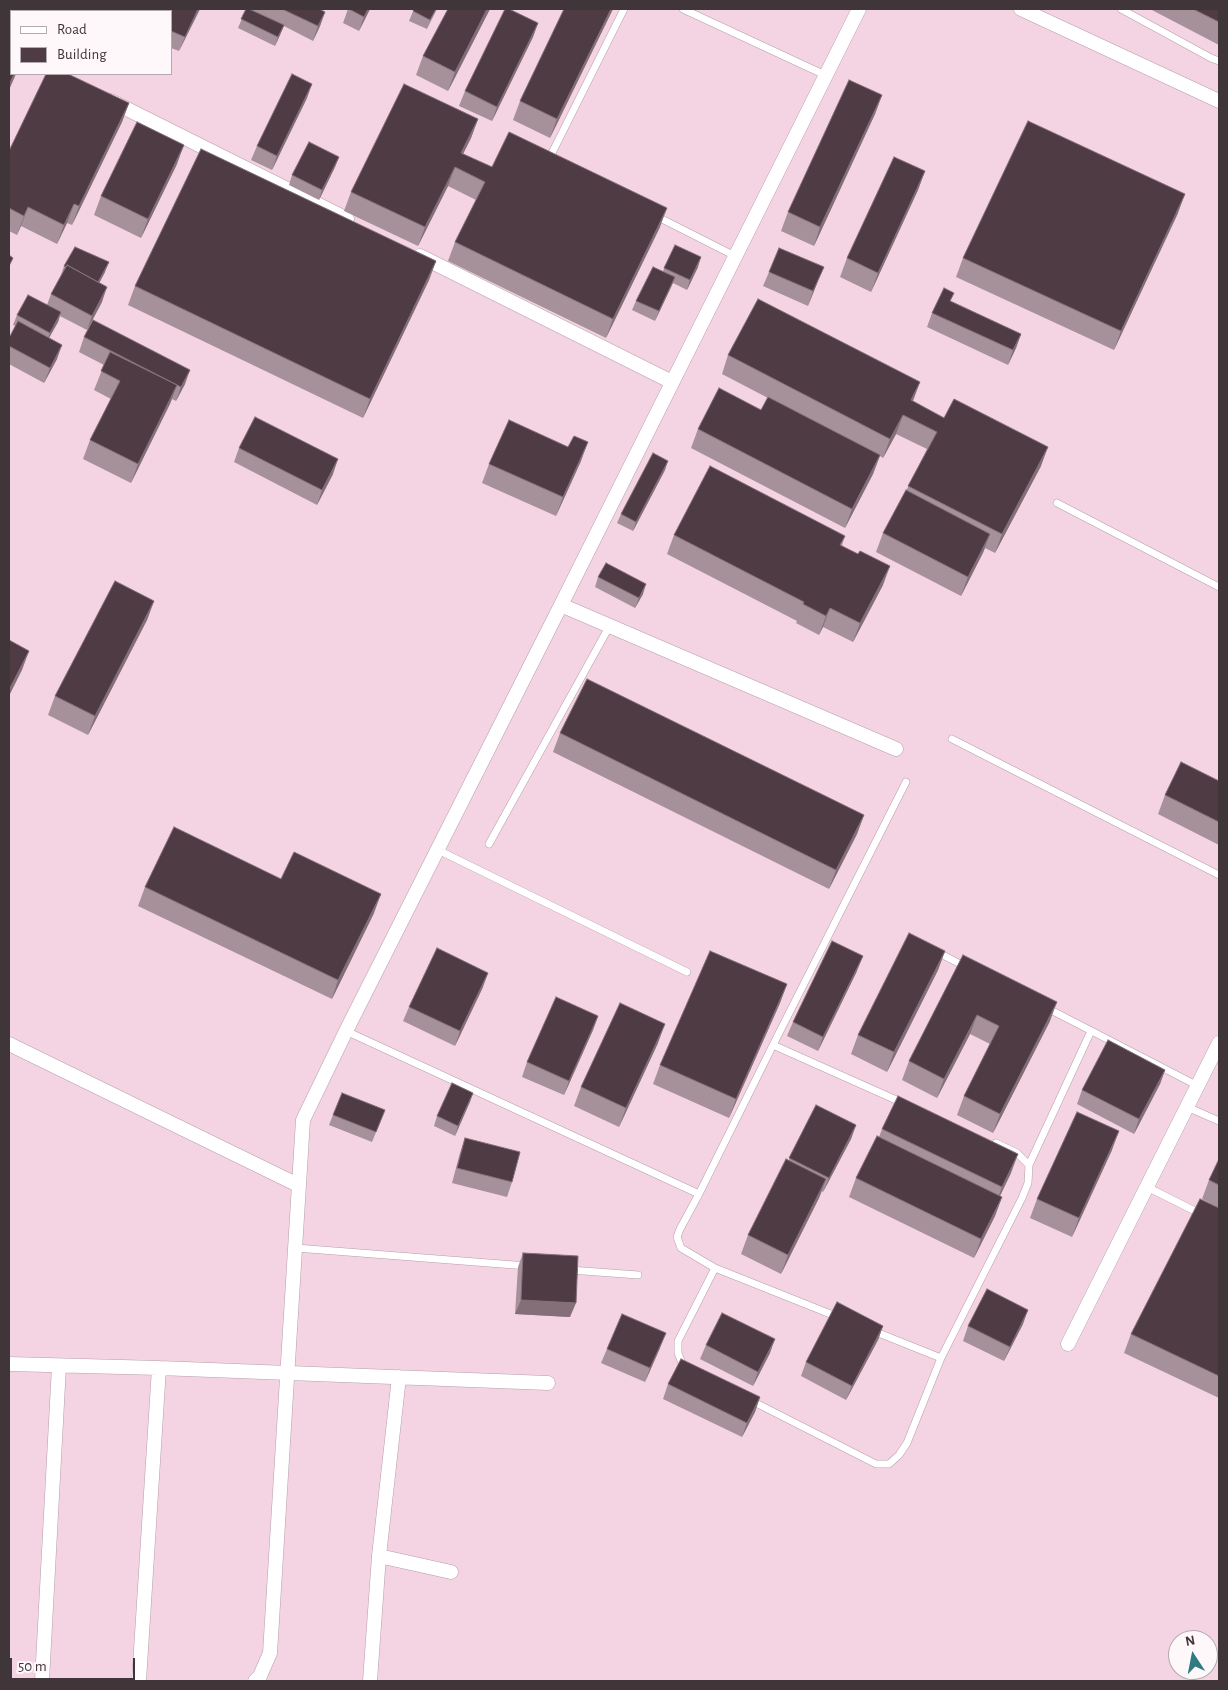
<!DOCTYPE html>
<html>
<head>
<meta charset="utf-8">
<style>
  body { margin:0 }
  #map { position:relative; width:1228px; height:1690px; overflow:hidden; background:#fee5f0; font-family:"Alegreya Sans",sans-serif }
  canvas { display:block }
  .frame { position:absolute; inset:0; border:10px solid #40363a; pointer-events:none }
  .legend { position:absolute; left:10px; top:10px; width:162px; height:65px; box-sizing:border-box; background:#fef8fb; border:1px solid #b2aaae; margin:0; padding:6px 9px; list-style:none; font-size:15px; color:#40363a }
  .legend li { display:flex; align-items:center; gap:10px; height:25px }
  .legend b { width:25px; border:1px solid #b2aaae }
  .north { position:absolute; left:1168px; top:1630px; width:50px; height:50px; box-sizing:border-box; background:#fef8fb; border:1px solid #b2aaae; border-radius:50%; rotate:349deg; font-size:14px; font-weight:700; line-height:20px; text-align:center; color:#40363a }
  .north::after { content:''; display:block; margin:auto; width:18px; height:22px; background:#317a81; clip-path:polygon(50% 0,100% 100%,50% 72%,0 100%) }
  .scale { position:absolute; left:10px; top:1658px; width:125px; height:22px; box-sizing:border-box; border:2px solid #40363a; border-top:0; padding-left:6px; font-size:15px; line-height:18px; white-space:nowrap; color:#40363a; -webkit-text-stroke:4px #fef8fb; paint-order:stroke }
</style>
</head>
<body>
<div id="map">
<canvas width="1228" height="1690"></canvas>
<div class="frame"></div>
<ul class="legend">
<li><b style="height:6px;background:#fff"></b>Road</li>
<li><b style="height:14px;background:#4f3b44"></b>Building</li>
</ul>
<div class="north">N</div>
<div class="scale">50 m</div>
</div>
<script>
const context = document.querySelector('canvas').getContext('2d');
context.lineJoin = 'round';
function paint(path, color) { context.fillStyle = color; context.fill(path, 'evenodd'); }
const shape = rows => new Path2D(rows.map(r => 'M' + r).join(''));
function trace(path, color, width, dash) { context.strokeStyle = color; context.lineWidth = width; context.lineCap = dash ? 'butt' : 'round'; context.setLineDash(dash || []); context.stroke(path); }
paint(shape([
  [9,9,1219,9,1219,1681,9,1681],
  [11,11,171,11,171,74,11,74],
  [1178,1640,1208,1640,1208,1670,1178,1670]
]), '#f4d4e3');
const lane = shape([
  [683,9,825,75],
  [1121,9,1211,58,1219,61],
  [549,159,624,9],
  [656,216,735,256],
  [1057,503,1219,587],
  [952,739,1219,875],
  [489,844,609,627],
  [438,850,687,972],
  [935,951,966,967],
  [1047,1008,1198,1086],
  [346,1031,699,1194],
  [773,1045,903,1103],
  [1187,1107,1219,1121],
  [1029,1165,1091,1031],
  [1147,1187,1219,1223],
  [296,1248,527,1266],
  [570,1270,638,1275],
  [838,1317,715,1268,681,1248,677,1237,680,1229,699,1194,773,1045,906,782],
  [871,1330,941,1358,1022,1198,1028,1183,1029,1165,1017,1153,996,1143],
  [685,1366,682,1363,678,1353,678,1341,715,1268],
  [750,1400,876,1464,889,1464,899,1455,907,1443,941,1358]
]);
const street = shape([
  [1021,9,1219,101],
  [111,101,347,219],
  [420,256,672,382],
  [561,605,896,749],
  [9,1044,298,1185],
  [1068,1344,1219,1043],
  [9,1364,159,1368,548,1383],
  [379,1556,451,1572],
  [42,1681,59,1366],
  [139,1681,159,1368],
  [255,1681,260,1676,270,1653,303,1120,346,1031,561,605,859,9],
  [370,1681,379,1556,399,1377]
]);
trace(lane, '#b69ea9', 8);
trace(street, '#b69ea9', 15);
trace(lane, '#fff', 7);
trace(street, '#fff', 14);
paint(shape([
  [159,9,200,9,179,51,171,48,171,11],
  [246,9,319,9,325,12,320,26,313,41,284,26,275,46,238,28],
  [348,9,370,9,359,31,343,23],
  [414,9,437,9,427,29,409,21],
  [448,9,490,9,448,91,416,75,423,56],
  [613,9,550,138,513,120,520,101],
  [1150,9,1219,9,1219,45],
  [538,23,533,37,492,121,459,106,465,91],
  [882,95,875,114,814,246,781,231,788,212],
  [307,98,272,170,251,160,257,146],
  [129,103,122,122,72,225,67,223,57,244,21,226,17,235,9,231,9,151],
  [478,119,471,138,463,154,492,167,660,227,606,338,448,261,455,242,476,200,448,186,418,246,344,211,351,192],
  [339,157,335,167,319,200,289,185,292,175],
  [177,164,141,238,94,215,101,196],
  [925,171,918,190,871,292,840,277,847,258],
  [1178,213,1114,350,956,277,963,258],
  [436,261,429,280,363,418,128,305,135,286],
  [64,266,105,272,99,283,102,302,87,330,60,316,58,322,49,338,57,359,44,383,9,364,9,338,16,326,13,325,17,315,47,305,51,294,61,275],
  [698,267,687,290,673,283,655,321,632,310,636,301,663,272,664,268],
  [769,272,818,281,808,306,763,286],
  [951,301,1021,334,1016,348,1008,365,927,327,932,313],
  [84,337,185,384,176,401,172,399,131,483,83,459,90,440,111,399,94,390,104,365,79,352],
  [728,355,913,402,1041,466,995,553,985,548,961,596,876,552,883,533,906,491,927,449,896,434,883,458,880,456,873,474,845,528,691,448,698,429,761,410,768,398,722,374],
  [568,447,581,461,556,516,482,483,489,464],
  [239,448,333,474,317,505,234,462],
  [665,470,633,531,617,523,621,514],
  [674,535,845,536,842,545,883,585,853,642,823,627,819,635,796,623,797,621,667,554],
  [598,577,643,594,635,608,595,587],
  [154,601,147,620,88,735,48,715,55,696],
  [560,733,864,815,857,834,829,889,553,752],
  [1219,781,1219,845,1158,814,1165,795],
  [281,879,374,913,332,999,138,906,145,887],
  [945,951,938,970,887,1072,851,1054,858,1035],
  [963,955,1050,1021,993,1133,957,1115,964,1096,990,1044,970,1034,937,1098,902,1080,909,1061],
  [857,971,818,1051,787,1036,793,1022],
  [787,984,780,1003,729,1118,653,1084,660,1065],
  [483,987,455,1046,403,1021,409,1007],
  [598,1016,593,1030,564,1095,522,1077,527,1062],
  [658,1043,619,1127,574,1106,581,1087],
  [1165,1070,1160,1084,1134,1134,1077,1104,1082,1090],
  [473,1093,455,1136,434,1126,437,1116],
  [816,1105,856,1125,851,1139,823,1192,822,1191,819,1198,781,1274,741,1254,748,1235,789,1160],
  [385,1110,372,1142,329,1125,333,1115],
  [882,1129,1011,1173,1000,1196,1002,1197,995,1216,974,1258,849,1197,856,1178,879,1137],
  [465,1138,512,1182,507,1197,452,1183,460,1153],
  [1112,1150,1072,1237,1030,1218,1037,1199],
  [1219,1159,1219,1208,1202,1199,1209,1180],
  [1219,1208,1219,1398,1124,1353,1131,1334],
  [523,1253,570,1317,515,1314,518,1267],
  [1023,1324,1004,1361,963,1341,968,1326],
  [883,1326,878,1340,846,1400,801,1376,806,1362],
  [706,1345,770,1353,753,1386,700,1359],
  [660,1348,645,1382,601,1363,607,1349],
  [668,1384,760,1397,755,1412,742,1437,663,1399]
]), '#a6909a');
paint(shape([
  [198,9,200,9,179,51,185,37],
  [368,9,370,9,359,31,364,17],
  [487,9,490,9,448,91,455,72],
  [611,9,613,9,550,138,557,119],
  [325,12,320,26,313,41,318,26],
  [538,23,533,37,492,121,497,107],
  [284,25,280,35,275,46,278,37],
  [14,74,16,74,9,90,9,85],
  [312,84,307,98,272,170,277,156],
  [882,95,875,114,814,246,820,227],
  [129,103,122,122,72,225,79,206],
  [478,119,471,138,456,168,461,153],
  [184,145,177,164,141,238,148,219],
  [339,157,335,167,319,200,322,190],
  [455,167,448,186,418,246,425,227],
  [925,171,918,190,871,292,878,273],
  [1185,194,1178,213,1114,350,1121,331],
  [74,204,67,223,57,244,64,225],
  [28,207,21,226,17,235,24,216],
  [667,208,660,227,606,338,613,319],
  [701,257,698,267,687,290,690,280],
  [436,261,429,280,363,418,370,399],
  [109,262,105,272,94,293,97,284],
  [824,267,818,281,808,306,813,291],
  [675,277,671,287,655,321,659,311],
  [107,287,102,302,87,330,92,316],
  [61,312,58,322,46,343,50,333],
  [1021,334,1016,348,1008,365,1013,350],
  [62,345,57,359,44,383,50,368],
  [190,370,185,384,176,401,181,387],
  [920,382,913,401,911,400],
  [177,385,170,404,131,483,138,464],
  [903,415,896,434,883,458,890,439],
  [588,442,581,461,556,516,563,497],
  [1048,447,1041,466,995,553,1002,534],
  [880,455,873,474,845,528,852,509],
  [338,459,333,474,317,505,322,490],
  [668,461,665,470,633,531,636,522],
  [990,534,983,553,961,596,968,577],
  [890,566,883,585,853,642,860,623],
  [646,584,643,594,635,608,639,598],
  [154,601,147,620,88,735,95,716],
  [830,608,823,627,819,635,826,616],
  [29,651,22,670,9,696,9,690],
  [864,815,857,834,829,889,836,870],
  [381,894,374,913,332,999,338,980],
  [945,951,938,970,887,1072,894,1052],
  [863,956,857,971,818,1051,823,1037],
  [488,973,483,987,455,1046,460,1031],
  [787,984,780,1003,729,1118,736,1099],
  [1057,1002,1050,1021,993,1133,1000,1114],
  [977,1015,970,1034,937,1098,944,1079],
  [598,1016,593,1030,564,1095,569,1081],
  [665,1024,658,1043,619,1127,626,1108],
  [1165,1070,1160,1084,1134,1134,1139,1119],
  [473,1093,470,1102,455,1136,458,1126],
  [856,1125,851,1139,823,1192,829,1178],
  [1119,1131,1112,1150,1072,1237,1079,1218],
  [1018,1154,1011,1173,995,1206,1002,1187],
  [826,1179,819,1198,781,1274,788,1255],
  [1002,1197,995,1216,974,1258,981,1239],
  [521,1300,576,1303,570,1317,515,1314],
  [1028,1310,1023,1324,1004,1361,1010,1347],
  [883,1326,878,1340,846,1400,852,1386],
  [666,1333,660,1348,645,1382,650,1368],
  [775,1339,770,1353,753,1386,758,1372],
  [760,1397,755,1412,742,1437,747,1423]
]), '#846e78');
const building = shape([
  [9,9,22,9,21,11,11,11,11,31,9,36,9,9],
  [159,9,198,9,185,37,171,31,171,11,158,11,159,9],
  [246,9,249,9,284,25,278,37,241,19,246,9],
  [282,9,319,9,325,12,318,26,282,9],
  [349,9,368,9,364,17,349,9],
  [414,9,436,9,430,20,413,11,414,9],
  [448,9,487,9,455,72,423,56,448,9],
  [505,9,509,9,538,23,497,107,465,91,505,9],
  [564,9,611,9,557,119,520,101,564,9],
  [1193,9,1219,9,1219,22,1193,9],
  [9,50,11,51,11,74,14,74,9,85,9,50],
  [46,74,68,74,129,103,79,206,74,204,64,225,28,207,24,216,9,208,9,151,46,74],
  [292,74,312,84,277,156,257,146,292,74],
  [849,80,882,95,820,227,788,212,849,80],
  [404,84,478,119,461,153,492,167,509,132,667,208,613,319,455,242,485,182,455,167,425,227,351,192,404,84],
  [1028,121,1185,194,1121,331,963,258,1028,121],
  [137,122,184,145,148,219,101,196,137,122],
  [309,142,339,157,322,190,292,175,309,142],
  [201,149,436,261,370,399,135,286,201,149],
  [894,157,925,171,878,273,847,258,894,157],
  [675,245,701,257,690,280,664,268,675,245],
  [75,247,109,262,98,282,67,265,66,267,64,266,75,247],
  [779,248,824,267,813,291,769,272,779,248],
  [9,255,13,258,9,266,9,255],
  [67,265,107,287,92,316,51,294,67,265],
  [653,267,675,277,659,311,636,301,653,267],
  [944,288,954,293,950,301,1021,334,1013,350,932,313,944,288],
  [28,295,61,312,50,333,17,315,28,295],
  [758,299,920,382,911,400,944,418,954,399,1048,447,1002,534,908,486,937,432,903,415,890,439,728,355,758,299],
  [93,320,190,370,181,387,84,337,93,320],
  [18,321,62,345,50,368,9,346,9,338,18,321],
  [110,352,177,385,138,464,90,440,120,381,101,371,110,352],
  [719,388,761,410,768,397,880,455,852,509,698,429,719,388],
  [255,417,338,459,322,490,239,448,255,417],
  [509,420,568,447,574,436,588,442,563,497,489,464,509,420],
  [653,453,668,461,636,522,621,514,653,453],
  [710,466,845,536,840,545,858,554,860,551,890,566,860,623,830,608,826,616,803,604,804,602,674,535,710,466],
  [906,490,990,534,968,577,883,533,906,490],
  [606,563,646,584,639,598,598,577,606,563],
  [115,581,154,601,95,716,55,696,115,581],
  [9,640,29,651,9,690,9,640],
  [587,679,864,815,836,870,560,733,587,679],
  [1181,762,1219,781,1219,822,1165,795,1181,762],
  [174,827,281,879,294,852,381,894,338,980,145,887,174,827],
  [909,933,945,951,894,1052,858,1035,909,933],
  [832,941,863,956,823,1037,793,1022,832,941],
  [437,948,488,973,460,1031,409,1007,437,948],
  [710,951,787,984,736,1099,660,1065,710,951],
  [963,955,1057,1002,1000,1114,964,1096,999,1026,977,1015,944,1079,909,1061,963,955],
  [556,997,598,1016,569,1081,527,1062,556,997],
  [620,1003,665,1024,626,1108,581,1087,620,1003],
  [1108,1040,1165,1070,1139,1119,1082,1090,1108,1040],
  [452,1083,473,1093,458,1126,437,1116,452,1083],
  [342,1093,385,1110,376,1132,333,1115,342,1093],
  [898,1096,1018,1154,1002,1187,882,1129,898,1096],
  [816,1105,856,1125,829,1178,789,1158,816,1105],
  [1077,1112,1119,1131,1079,1218,1037,1199,1077,1112],
  [877,1136,1002,1197,981,1239,856,1178,877,1136],
  [465,1138,520,1152,512,1182,457,1168,465,1138],
  [786,1159,826,1179,788,1255,748,1235,786,1159],
  [1219,1159,1219,1185,1209,1180,1219,1159],
  [1200,1199,1219,1208,1219,1376,1131,1334,1200,1199],
  [523,1253,578,1256,576,1303,521,1300,523,1253],
  [987,1289,1028,1310,1010,1347,968,1326,987,1289],
  [837,1302,883,1326,852,1386,806,1362,837,1302],
  [722,1313,775,1339,758,1372,706,1345,722,1313],
  [622,1314,666,1333,650,1368,607,1349,622,1314],
  [681,1359,760,1397,747,1423,668,1384,681,1359]
]);
paint(building, '#4f3b44');
trace(building, '#846e78', 1);
</script>
</body>
</html>
